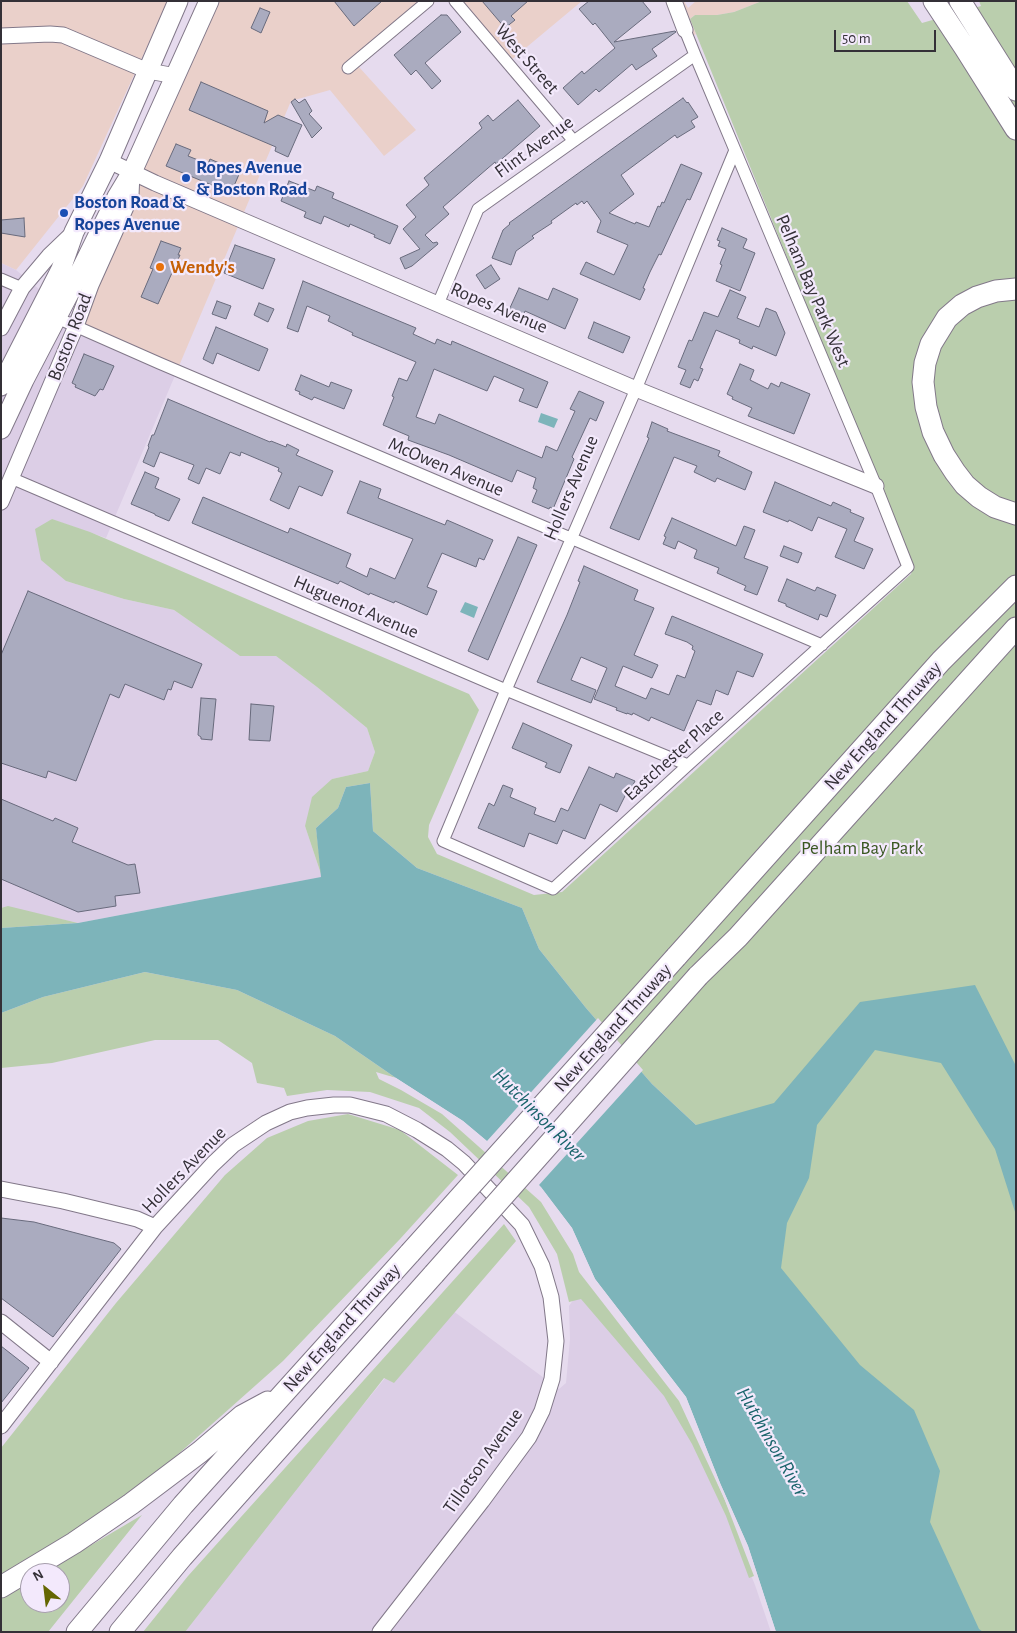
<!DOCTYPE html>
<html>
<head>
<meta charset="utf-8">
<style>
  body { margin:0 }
  #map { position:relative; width:1017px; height:1633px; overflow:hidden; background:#e6dbee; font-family:"Alegreya Sans",sans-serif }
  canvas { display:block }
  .frame { position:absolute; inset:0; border:2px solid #343037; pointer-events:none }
  .north { position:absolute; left:20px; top:1563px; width:50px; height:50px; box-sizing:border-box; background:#f3e9fc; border:1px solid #a79fad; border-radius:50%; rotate:331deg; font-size:14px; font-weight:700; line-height:20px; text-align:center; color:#343037 }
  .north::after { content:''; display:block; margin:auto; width:18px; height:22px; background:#656702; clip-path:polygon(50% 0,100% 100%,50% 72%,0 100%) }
  .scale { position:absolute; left:834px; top:30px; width:102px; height:22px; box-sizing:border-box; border:2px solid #343037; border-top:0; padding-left:6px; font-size:15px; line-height:18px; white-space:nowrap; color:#343037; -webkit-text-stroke:4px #f3e9fc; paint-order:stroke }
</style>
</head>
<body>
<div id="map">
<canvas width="1017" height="1633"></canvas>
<div class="frame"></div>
<div class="north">N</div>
<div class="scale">50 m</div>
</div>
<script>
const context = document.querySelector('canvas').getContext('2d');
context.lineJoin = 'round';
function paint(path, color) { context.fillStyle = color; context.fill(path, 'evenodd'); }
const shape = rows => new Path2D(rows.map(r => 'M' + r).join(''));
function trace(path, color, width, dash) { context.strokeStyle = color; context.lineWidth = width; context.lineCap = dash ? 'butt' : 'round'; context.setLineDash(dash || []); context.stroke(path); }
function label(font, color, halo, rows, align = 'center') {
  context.font = font + ' "Alegreya Sans",sans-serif'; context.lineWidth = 4.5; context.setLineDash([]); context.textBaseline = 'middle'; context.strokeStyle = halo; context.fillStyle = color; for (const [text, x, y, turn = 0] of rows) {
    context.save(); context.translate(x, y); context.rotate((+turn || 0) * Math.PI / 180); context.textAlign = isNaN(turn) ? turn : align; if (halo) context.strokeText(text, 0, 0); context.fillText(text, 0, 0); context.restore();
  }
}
paint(shape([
  [1,1,168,1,83,186,16,270,1,263],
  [218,1,436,1,359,67,416,130,384,156,330,90,291,101,179,366,81,324,139,167],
  [450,1,582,1,504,66],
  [668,1,684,1,688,8,696,1,762,1,734,12,717,15,695,15,690,19,696,34,685,41]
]), '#ead0ca');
paint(shape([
  [1,263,16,270,81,324,179,366,106,538,51,519,66,581,124,599,174,610,240,656,276,656,317,687,367,728,375,752,368,771,332,779,305,826,322,877,78,923,8,907,1,908],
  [581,1289,670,1397,703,1458,755,1585,771,1632,177,1632,445,1305,559,1389,566,1383,570,1339,569,1306]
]), '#dccee6');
paint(shape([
  [762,1,907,1,922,23,981,6,979,1,1016,1,1016,1632,921,1632,696,1125,652,1084,586,1008,539,949,522,908,417,868,373,831,370,783,346,787,338,808,316,828,322,877,305,826,312,797,332,779,368,771,375,752,367,728,317,687,276,656,240,656,174,610,124,599,66,581,41,560,35,529,52,519,90,532,469,694,479,710,429,825,428,837,437,854,534,895,562,892,911,574,913,567,690,19,695,15,717,15,734,12],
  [8,906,78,923,1,928,1,908],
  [145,972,237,990,335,1036,396,1078,376,1072,379,1079,401,1090,442,1114,541,1202,573,1254,579,1272,679,1401,724,1498,754,1576,749,1578,726,1516,692,1444,664,1396,581,1299,569,1302,557,1254,529,1207,450,1132,419,1108,370,1092,327,1090,287,1096,284,1088,257,1083,252,1063,218,1040,155,1040,52,1063,1,1068,1,1013,43,997],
  [348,1114,400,1130,458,1175,400,1239,283,1361,166,1465,86,1523,1,1575,1,1448,116,1303,225,1175,267,1138,308,1121],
  [504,1224,516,1241,394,1383,384,1378,185,1632,143,1632,188,1576],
  [142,1515,48,1632,1,1632,1,1598,30,1582,30,1603,60,1603,60,1573,44,1573]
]), '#bacead');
paint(shape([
  [541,413,558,419,554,428,538,422],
  [465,602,478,607,474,618,460,612],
  [370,783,373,831,417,868,522,908,539,949,586,1008,652,1084,696,1125,774,1103,860,1002,975,985,1016,1066,1016,1215,995,1149,941,1063,875,1050,817,1125,809,1178,787,1223,781,1268,860,1365,914,1410,940,1471,930,1522,979,1629,983,1632,776,1632,748,1546,720,1483,686,1397,595,1279,572,1228,541,1187,463,1121,396,1078,335,1036,237,990,145,972,43,997,1,1013,1,928,78,923,321,877,316,828,338,808,346,787]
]), '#7db4ba');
paint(shape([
  [598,1018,643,1070,539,1185,572,1228,595,1279,686,1397,720,1483,748,1546,776,1632,773,1632,745,1547,718,1484,683,1398,593,1281,569,1229,539,1189,462,1123,388,1076,396,1078,463,1121,487,1141]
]), '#e6dbee');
const building = shape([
  [334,1,382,1,354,26,334,1],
  [482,1,528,1,511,16,515,20,505,28,482,1],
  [589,1,642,1,651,12,614,42,675,31,676,32,652,49,657,56,636,70,632,64,599,92,596,89,578,105,563,88,582,71,584,74,615,48,595,23,593,25,579,9,589,1],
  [260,8,270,12,261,33,251,28,260,8],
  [441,15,447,15,461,32,425,63,441,81,432,89,416,70,411,75,394,55,441,15],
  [201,82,268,111,264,123,278,115,302,125,288,157,275,151,276,147,189,110,201,82],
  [683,98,687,103,688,102,698,117,691,121,695,127,677,138,675,135,621,175,634,194,609,213,635,224,636,222,649,227,658,206,660,207,662,202,664,203,681,164,702,173,690,200,687,199,661,255,659,254,650,272,643,288,645,289,640,300,580,274,586,262,614,275,628,245,597,232,601,221,587,201,584,204,582,201,577,205,576,203,551,221,552,223,532,236,534,238,516,251,511,265,492,258,503,230,510,224,509,223,683,98],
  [295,99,299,103,305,99,312,111,309,114,322,128,312,138,291,102,295,99],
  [518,100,540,126,496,164,495,162,443,207,449,214,425,235,433,243,437,242,438,244,412,266,405,269,400,258,420,249,403,229,416,217,406,205,429,185,424,178,482,128,479,123,488,115,493,121,518,100],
  [176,144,191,150,188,156,208,164,210,159,240,172,231,193,166,166,176,144],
  [289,181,315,191,317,186,334,193,332,198,398,226,390,244,374,237,375,235,350,224,349,227,324,216,321,224,304,217,306,212,281,201,289,181],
  [24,218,25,237,1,233,1,220,24,218],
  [722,228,747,239,743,248,755,253,740,291,716,281,722,265,720,264,721,261,726,249,718,246,720,241,717,240,722,228],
  [161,241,181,248,178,255,180,255,158,304,141,297,153,269,150,268,161,241],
  [235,245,275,259,263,289,224,273,235,245],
  [491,265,500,279,485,289,476,275,491,265],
  [303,281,416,328,413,334,435,344,437,339,451,345,452,341,548,382,537,408,519,401,524,389,494,376,487,391,434,369,416,417,435,424,439,414,542,458,546,446,557,451,575,411,570,409,579,391,604,402,596,421,590,418,572,457,574,459,553,509,550,507,549,509,532,502,537,490,533,488,536,478,517,470,512,482,449,455,408,440,409,436,383,425,394,397,392,396,399,378,407,381,416,362,352,335,353,333,328,321,330,316,307,306,298,332,287,328,303,281],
  [519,288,548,300,553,288,578,299,565,329,525,311,523,316,509,310,519,288],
  [730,290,746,297,737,318,759,327,766,308,776,312,785,333,776,356,753,346,752,349,739,343,740,340,716,330,700,368,703,369,698,381,694,379,690,388,680,384,686,370,678,367,689,340,692,341,704,312,718,317,730,290],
  [217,301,231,306,226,319,212,314,217,301],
  [259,303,274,309,268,322,254,315,259,303],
  [594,322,630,337,623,353,588,338,594,322],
  [216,327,268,349,259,371,217,353,213,364,203,359,216,327],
  [84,354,114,366,103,390,100,389,95,396,75,387,76,385,72,383,84,354],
  [740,364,754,370,750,380,768,389,771,383,779,387,781,382,810,394,794,434,748,416,752,408,732,399,733,397,727,394,740,364],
  [301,375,329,387,331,382,352,390,344,409,314,397,312,400,299,394,300,392,295,390,301,375],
  [168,399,270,442,271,441,286,447,287,444,299,450,296,455,333,471,322,496,299,486,289,509,270,500,282,473,278,471,279,468,241,452,240,456,230,452,220,474,206,468,199,484,188,479,194,465,160,452,154,467,143,462,149,447,148,446,152,435,154,435,168,399],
  [652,422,668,429,667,431,720,451,718,456,752,472,745,490,717,478,715,482,694,472,697,466,674,457,639,540,610,528,649,438,647,437,652,422],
  [145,472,159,478,155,488,180,499,169,521,155,515,155,514,131,504,145,472],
  [360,481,381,489,378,498,445,525,447,520,493,540,484,560,479,558,476,567,442,553,427,587,437,591,427,615,395,601,394,603,370,593,369,595,340,581,338,584,192,523,203,497,288,533,290,528,351,554,346,567,367,577,370,568,395,579,413,539,347,513,360,481],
  [775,482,831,506,833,502,851,510,850,512,864,518,854,541,873,549,864,569,835,557,847,529,818,517,812,531,789,520,788,522,763,512,775,482],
  [672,518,736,546,744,526,755,530,744,558,768,567,757,595,744,590,746,586,717,573,719,568,694,558,697,550,678,541,675,549,663,544,666,537,664,536,672,518],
  [518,537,537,545,488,660,468,651,518,537],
  [784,546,802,553,798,563,780,556,784,546],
  [584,566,638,590,634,600,654,608,634,655,658,665,652,678,623,666,615,686,646,699,651,688,669,695,677,675,685,678,695,651,692,649,693,646,687,642,665,634,672,616,763,654,753,677,737,671,728,695,716,690,711,705,697,700,684,731,651,717,649,721,633,713,632,715,627,713,627,714,616,710,617,708,594,699,607,668,581,657,571,680,596,690,591,703,537,682,567,615,580,582,578,581,584,566],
  [787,579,815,591,817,587,836,595,827,617,820,614,818,620,786,606,786,604,778,601,787,579],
  [28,591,202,664,192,688,174,681,171,690,168,689,164,700,125,684,119,698,110,694,76,781,48,771,46,778,1,763,1,655,28,591],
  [201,698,216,699,212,740,201,739,201,737,198,735,201,698],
  [251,704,274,706,270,741,249,740,251,704],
  [523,723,572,745,560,773,545,767,547,763,512,748,523,723],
  [589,767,614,778,616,773,635,781,628,795,626,794,617,812,600,804,585,839,563,830,557,844,529,833,524,847,478,828,489,803,494,806,503,785,513,789,510,797,536,808,534,814,555,822,561,808,568,811,589,767],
  [1,799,53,821,55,818,78,828,72,842,128,865,135,864,140,893,115,896,116,906,78,912,1,879,1,799],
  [1,1218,34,1222,114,1243,121,1249,53,1337,1,1298,1,1218],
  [1,1346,29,1368,1,1403,1,1346]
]);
paint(building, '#aaabbf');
trace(building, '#696b7d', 1);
const minor = shape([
  [455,1,573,140],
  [685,30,695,55,735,150,876,486,908,567,688,765,553,889,443,841,506,690,636,389,735,150],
  [348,68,428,1],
  [1,279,22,288],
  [438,304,478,209,695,55],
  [57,318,159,363,822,645],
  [11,478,506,690,688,765]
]);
const tertiary = shape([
  [674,1,685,30],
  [1,36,50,34,63,35,148,71,176,76],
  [109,161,155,183,636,389,876,486],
  [1,328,22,288,49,256,73,233],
  [1,502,76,326,91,285,131,196,132,172],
  [1,1189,63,1201,125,1216,137,1219,155,1227],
  [1,1322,51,1362],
  [1,1426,155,1227,213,1164,233,1145,266,1123,290,1112,307,1108,334,1105,350,1105,386,1114,417,1130,447,1149,464,1163,522,1225,542,1266,551,1297,556,1341,552,1379,542,1411,529,1437,482,1501,380,1632]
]);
const primary = shape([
  [1,386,61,269,74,232,109,161,178,1],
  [1,429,24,380,74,284,117,197,132,172,209,1]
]);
const motorway = shape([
  [934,1,965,48,1016,129],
  [960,1,1016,90],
  [1016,289,996,291,977,297,962,305,947,318,931,344,925,363,923,382,926,407,933,432,944,455,955,472,965,485,979,497,995,507,1016,514],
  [676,957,941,661,1016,586],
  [698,976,738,937,1016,628],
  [1,1587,74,1543,131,1504,200,1452,242,1416,268,1402],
  [77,1632,183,1505,410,1253],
  [120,1632,182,1557,434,1274]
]);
trace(minor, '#827889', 13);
trace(tertiary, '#827889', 17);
trace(primary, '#827889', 21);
trace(motorway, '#827889', 23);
trace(minor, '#fff', 11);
trace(tertiary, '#fff', 15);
trace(primary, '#fff', 19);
trace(motorway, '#fff', 21);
const motorwayBridge = shape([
  [410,1253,676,957],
  [434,1274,698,976]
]);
trace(motorwayBridge, '#827889', 23, []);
trace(motorwayBridge, '#fff', 21);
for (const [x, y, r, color] of [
  [186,178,5,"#1a4fb4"],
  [64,213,5,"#1a4fb4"],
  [160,267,5,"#e8710a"]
]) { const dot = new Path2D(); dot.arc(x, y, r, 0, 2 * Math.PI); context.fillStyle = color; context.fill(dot); trace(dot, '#f3e9fc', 2); }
label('19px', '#343037', '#f3e9fc', [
  ["West Street",527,59,49],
  ["Flint Avenue",534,147,-36],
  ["Pelham Bay Park West",813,291,67],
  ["Ropes Avenue",499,308,23],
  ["Boston Road",70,337,-69],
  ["McOwen Avenue",446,467,23],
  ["Hollers Avenue",571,488,-67],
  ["Huguenot Avenue",356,607,23],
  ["New England Thruway",883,726,-48],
  ["Eastchester Place",674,755,-42],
  ["New England Thruway",613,1028,-48],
  ["Hollers Avenue",184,1170,-46],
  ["New England Thruway",342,1328,-48],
  ["Tillotson Avenue",483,1461,-55]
]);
label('bold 19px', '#164399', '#f3e9fc', [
  ["Ropes Avenue",196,167],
  ["& Boston Road",196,189],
  ["Boston Road &",74,202],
  ["Ropes Avenue",74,224]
], 'left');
label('bold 19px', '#c56008', '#f3e9fc', [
  ["Wendy's",170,267]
], 'left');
label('19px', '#395721', '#f3e9fc', [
  ["Pelham Bay Park",862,848]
]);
label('italic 20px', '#18636a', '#f3e9fc', [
  ["Hutchinson River",539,1115,45],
  ["Hutchinson River",772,1442,60]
]);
</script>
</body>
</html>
